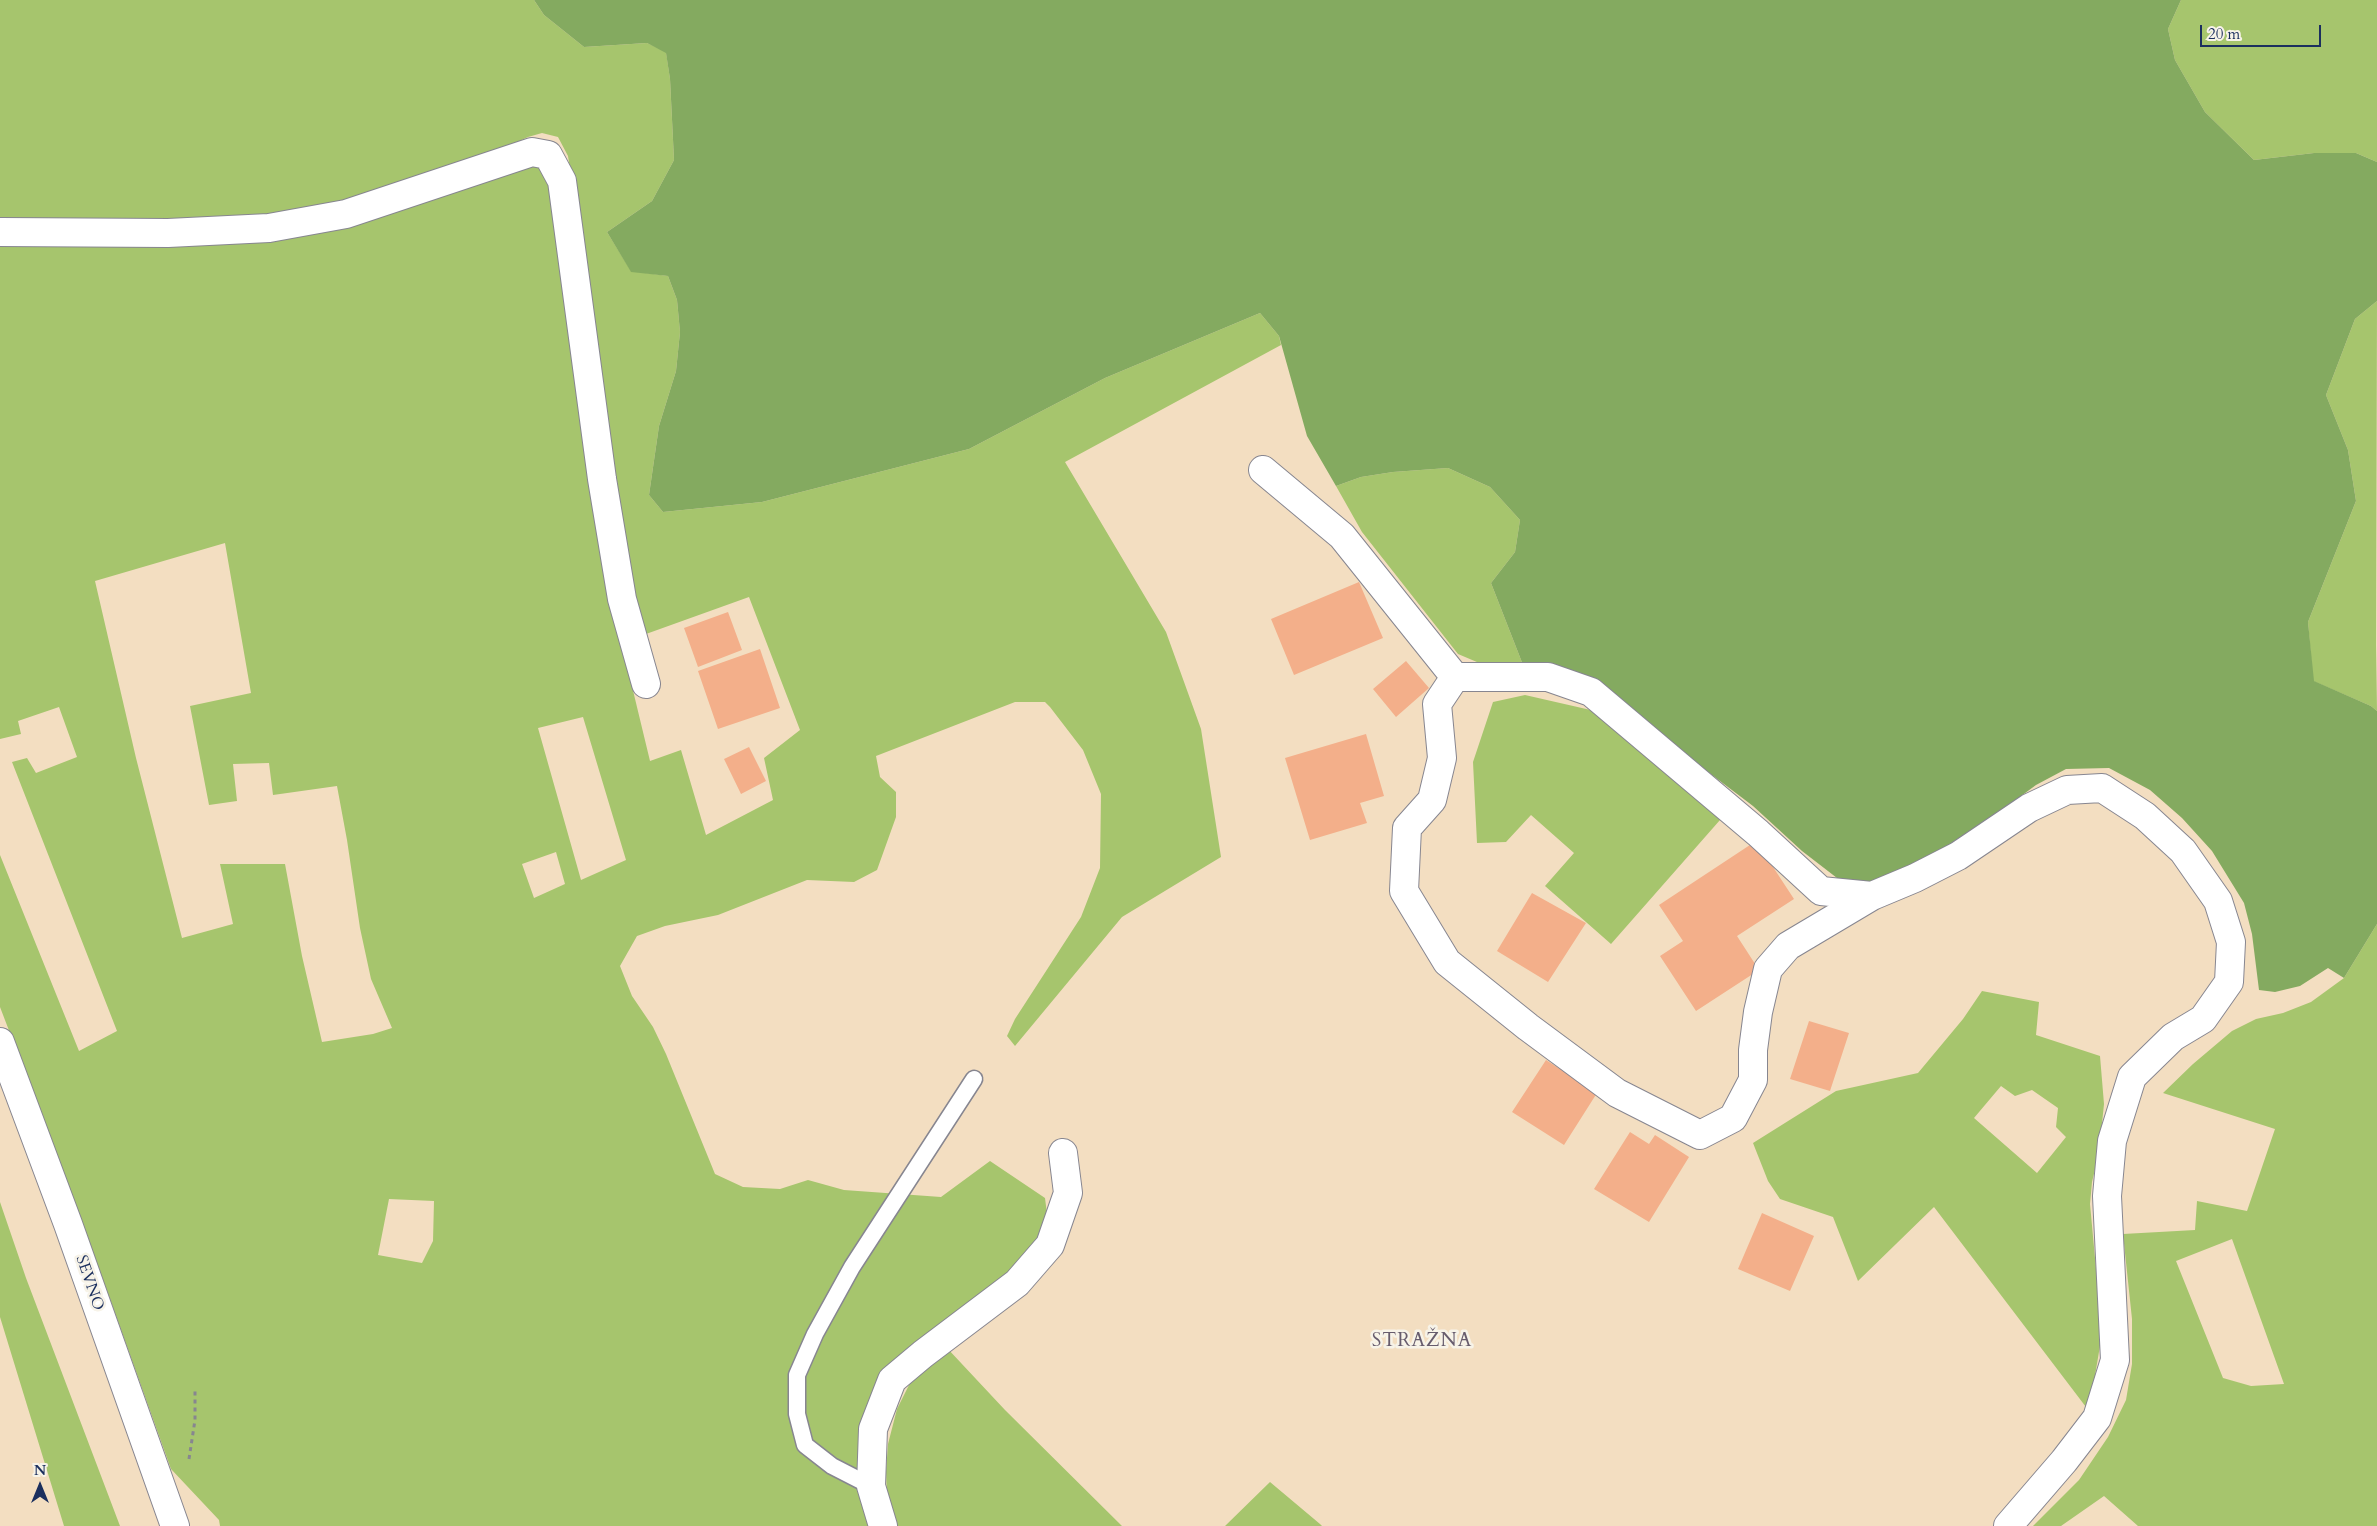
<!DOCTYPE html>
<html>
<head>
<meta charset="utf-8">
<style>
  body { margin:0 }
  #map { position:relative; width:2377px; height:1526px; overflow:hidden; background:#f3dec1; font-family:Cardo,serif }
  canvas { display:block }
  .north { position:absolute; left:15px; top:1461px; width:50px; height:50px; -webkit-text-stroke:4px #f7f3e8; paint-order:stroke; rotate:0deg; font-size:14px; font-weight:700; line-height:20px; text-align:center; color:#1b2f5e }
  .north::after { content:''; display:block; margin:auto; width:18px; height:22px; background:#1b2f5e; clip-path:polygon(50% 0,100% 100%,50% 72%,0 100%) }
  .scale { position:absolute; left:2200px; top:25px; width:121px; height:22px; box-sizing:border-box; border:2px solid #1b2f5e; border-top:0; padding-left:6px; font-size:15px; line-height:18px; white-space:nowrap; color:#1b2f5e; -webkit-text-stroke:4px #f7f3e8; paint-order:stroke }
</style>
</head>
<body>
<div id="map">
<canvas width="2377" height="1526"></canvas>
<div class="north">N</div>
<div class="scale">20 m</div>
</div>
<script>
const context = document.querySelector('canvas').getContext('2d');
context.lineJoin = 'round';
function paint(path, color) { context.fillStyle = color; context.fill(path, 'evenodd'); }
const shape = rows => new Path2D(rows.map(r => 'M' + r).join(''));
function trace(path, color, width, dash) { context.strokeStyle = color; context.lineWidth = width; context.lineCap = dash ? 'butt' : 'round'; context.setLineDash(dash || []); context.stroke(path); }
function label(font, color, halo, rows, align = 'center') {
  context.font = font + ' Cardo,serif'; context.lineWidth = 5; context.setLineDash([]); context.textBaseline = 'middle'; context.strokeStyle = halo; context.fillStyle = color; for (const [text, x, y, turn = 0] of rows) {
    context.save(); context.translate(x, y); context.rotate((+turn || 0) * Math.PI / 180); context.textAlign = isNaN(turn) ? turn : align; if (halo) context.strokeText(text, 0, 0); context.fillText(text, 0, 0); context.restore();
  }
}
paint(shape([
  [0,0,534,0,544,15,584,47,647,43,666,52,670,79,674,160,652,201,607,232,631,271,668,276,677,300,680,332,676,371,659,426,649,495,663,512,762,502,969,449,1105,378,1260,313,1279,336,1281,345,1065,462,1166,632,1201,729,1221,857,1122,917,1015,1046,1007,1036,1015,1019,1081,917,1100,868,1101,794,1083,750,1050,707,1045,702,1015,702,876,756,880,777,896,792,896,817,877,870,854,882,807,880,718,915,665,926,637,936,620,966,632,996,653,1027,666,1054,715,1174,743,1187,780,1189,808,1180,844,1190,941,1197,990,1161,1045,1198,1048,1222,1024,1265,938,1327,901,1360,880,1393,864,1448,862,1468,864,1501,874,1526,220,1526,219,1520,171,1469,83,1224,0,1007,0,855,79,1051,117,1031,12,762,27,758,36,773,77,757,59,707,18,721,21,734,0,739,0,246,236,241,328,230,446,195,519,164,537,165,550,181,616,620,650,761,681,750,706,835,773,800,764,758,800,730,749,597,646,634,637,611,630,568,568,156,558,137,542,133,528,137,475,162,419,183,309,215,183,224,79,228,0,226],
  [225,543,251,693,190,706,209,805,237,801,233,764,269,763,273,795,337,786,347,840,360,928,371,979,392,1028,373,1034,322,1042,302,956,285,864,220,864,233,924,182,938,136,758,95,581],
  [583,717,626,860,581,880,538,728],
  [556,852,565,884,534,898,522,864],
  [389,1199,434,1201,433,1241,422,1263,378,1255],
  [2181,0,2377,0,2377,162,2356,153,2314,153,2254,160,2205,112,2175,60,2168,29],
  [2377,301,2376,645,2377,711,2371,706,2313,681,2308,622,2356,501,2348,450,2326,395,2355,319],
  [1448,468,1490,487,1520,520,1515,552,1491,583,1523,665,1484,665,1458,654,1362,532,1336,486,1361,477,1393,472],
  [1525,695,1595,711,1720,820,1611,944,1545,886,1574,853,1531,815,1506,842,1477,843,1473,762,1493,702],
  [2377,924,2377,1526,2138,1526,2104,1496,2061,1526,2033,1526,2079,1480,2108,1437,2126,1400,2132,1364,2132,1319,2123,1234,2195,1230,2197,1201,2247,1211,2275,1129,2163,1093,2193,1064,2232,1031,2256,1019,2283,1013,2311,1002,2344,978],
  [2232,1239,2284,1384,2251,1386,2223,1378,2176,1261],
  [1982,991,2039,1002,2036,1035,2100,1056,2104,1104,2099,1153,2092,1182,2090,1204,2102,1334,2089,1411,1934,1207,1858,1281,1833,1217,1780,1199,1768,1181,1753,1143,1836,1091,1918,1073,1963,1019],
  [2001,1086,2015,1096,2032,1090,2058,1108,2056,1127,2066,1137,2037,1173,1974,1118],
  [0,1202,26,1278,120,1526,64,1526,0,1317],
  [947,1348,1005,1410,1122,1526,896,1526,887,1497,886,1472,888,1444,897,1409,915,1373],
  [1270,1482,1320,1524,1322,1526,1225,1526]
]), '#a6c56d');
paint(shape([
  [534,0,2181,0,2168,29,2175,60,2205,112,2254,160,2314,153,2356,153,2377,162,2377,301,2355,319,2326,395,2348,450,2356,501,2308,622,2314,681,2371,706,2377,711,2377,924,2344,978,2328,968,2300,986,2275,992,2259,990,2252,934,2244,903,2212,851,2182,818,2150,790,2109,768,2066,769,2036,785,1960,841,1907,873,1866,886,1837,878,1802,851,1753,806,1687,756,1600,686,1571,670,1523,665,1491,583,1515,552,1520,520,1490,487,1448,468,1393,472,1361,477,1336,486,1307,436,1279,336,1260,313,1105,378,969,449,762,502,663,512,649,495,659,426,676,371,680,332,677,300,668,276,631,272,607,232,652,201,674,160,670,79,666,53,647,43,584,47,544,15]
]), '#84aa60');
paint(shape([
  [1359,582,1383,638,1294,675,1271,619],
  [728,612,742,650,698,667,684,628],
  [760,649,780,708,718,729,698,671],
  [1406,661,1429,688,1396,717,1373,689],
  [1366,734,1384,796,1360,803,1367,823,1310,840,1285,758],
  [749,747,766,781,741,794,724,759],
  [1756,841,1794,899,1737,936,1759,970,1696,1011,1660,956,1683,941,1659,905],
  [1532,893,1586,923,1548,982,1497,951],
  [1809,1021,1849,1033,1830,1091,1790,1079],
  [1546,1060,1597,1093,1564,1145,1512,1112],
  [1630,1132,1649,1144,1655,1135,1689,1157,1649,1222,1594,1189],
  [1762,1213,1814,1236,1790,1291,1738,1269]
]), '#f3af8a');
const lane = shape([
  [871,1486,832,1466,805,1445,797,1414,797,1375,815,1334,852,1267,974,1079]
]);
const street = shape([
  [0,232,168,233,269,228,346,214,532,152,548,155,562,181,602,479,622,599,646,684],
  [1263,470,1342,536,1455,677],
  [1872,896,1821,891,1758,833,1591,692,1548,677,1455,677,1437,704,1442,758,1432,800,1407,828,1404,891,1447,962,1528,1027,1617,1093,1700,1135,1733,1118,1753,1080,1753,1050,1758,1012,1768,969,1788,946,1872,896,1915,878,1958,856,2029,808,2067,790,2102,788,2145,816,2183,851,2218,901,2231,942,2229,982,2203,1019,2173,1037,2132,1077,2112,1141,2107,1196,2115,1360,2097,1418,2064,1461,2008,1526],
  [0,1042,68,1224,175,1526],
  [883,1526,871,1486,873,1429,892,1380,923,1354,1017,1283,1050,1245,1068,1193,1063,1153]
]);
trace(lane, '#878690', 19);
trace(street, '#878690', 30);
trace(shape([
  [189,1459,195,1420,195,1390]
]), '#878690', 3, [4, 4]);
trace(lane, '#fff', 16);
trace(street, '#fff', 28);
label('16px', '#1b2f5e', '#f7f3e8', [
  ["SEVNO",89,1283,71]
]);
context.letterSpacing = '1px';
label('19px', '#675c6d', '#f7f3e8', [
  ["STRAŽNA",1422,1342]
]);
context.letterSpacing = '0px';
</script>
</body>
</html>
